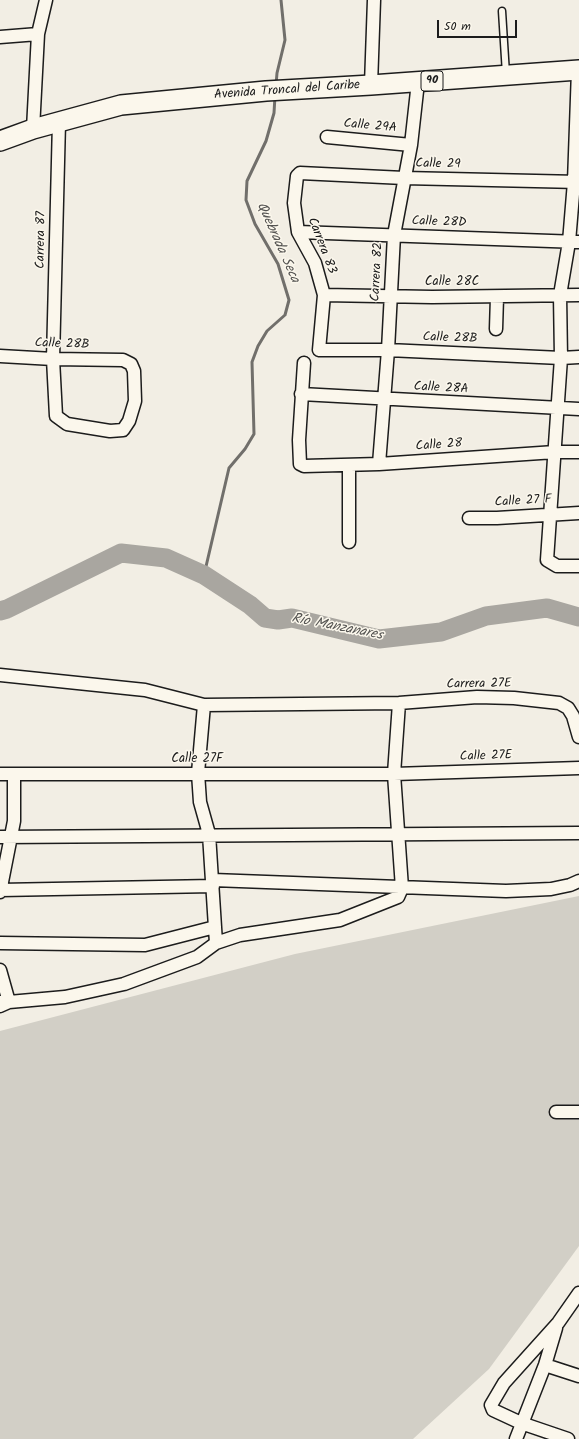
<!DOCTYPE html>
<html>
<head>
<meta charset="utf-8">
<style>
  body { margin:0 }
  #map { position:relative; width:579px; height:1439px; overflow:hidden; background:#f2eee4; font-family:Kalam,sans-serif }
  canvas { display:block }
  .scale { position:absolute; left:437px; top:20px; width:80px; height:18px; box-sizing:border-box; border:2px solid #1c1c1c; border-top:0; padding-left:5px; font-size:12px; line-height:14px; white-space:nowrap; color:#1c1c1c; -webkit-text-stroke:3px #fbf7ec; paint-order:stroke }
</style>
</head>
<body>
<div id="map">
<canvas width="579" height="1439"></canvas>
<div class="scale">50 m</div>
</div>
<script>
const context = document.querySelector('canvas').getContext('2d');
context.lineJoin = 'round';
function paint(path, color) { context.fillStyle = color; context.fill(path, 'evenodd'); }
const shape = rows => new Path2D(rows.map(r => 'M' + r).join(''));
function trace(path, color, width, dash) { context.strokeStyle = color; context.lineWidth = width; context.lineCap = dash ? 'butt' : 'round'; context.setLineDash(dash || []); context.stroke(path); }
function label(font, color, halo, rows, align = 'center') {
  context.font = font + ' Kalam,sans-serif'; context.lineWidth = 3; context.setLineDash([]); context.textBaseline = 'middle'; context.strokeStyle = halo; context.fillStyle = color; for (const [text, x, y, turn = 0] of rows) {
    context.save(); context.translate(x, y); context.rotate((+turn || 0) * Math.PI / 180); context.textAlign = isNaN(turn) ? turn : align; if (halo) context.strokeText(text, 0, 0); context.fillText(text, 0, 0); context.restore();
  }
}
paint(shape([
  [579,896,579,1246,489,1369,413,1439,0,1439,0,1031,295,954]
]), '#d2cfc6');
trace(shape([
  [276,85,277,73,285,40,281,0],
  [204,575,229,468,245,449,254,434,252,362,258,346,267,331,285,315,289,300,278,264,255,224,246,200,247,181,266,141,274,113,275,96]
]), '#716f6b', 3);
trace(shape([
  [0,611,7,609,121,553,166,558,204,575,250,605,265,618,278,620,292,618,379,639,441,632,486,616,547,608,579,617]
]), '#a9a6a0', 19);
const service = shape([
  [502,11,506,74]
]);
const minor = shape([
  [0,37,38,34],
  [578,70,574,182,569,242,560,295,561,358,547,560,557,566,579,566],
  [371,85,374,0],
  [33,129,38,34,46,0],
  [327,137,411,145],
  [579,182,404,178,300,173,297,176,294,203,298,232,315,263,324,295,319,350,388,350,561,358,579,357],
  [298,232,579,242],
  [324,295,432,297,579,295],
  [496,329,497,297],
  [0,356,53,359,123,360,131,364,134,371,135,401,129,421,123,430,110,431,67,424,56,416,53,359,59,122],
  [304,363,299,440,300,464,304,466,379,464,555,452,579,452],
  [301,394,579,409],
  [379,464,388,350,394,235,411,145,418,82],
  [469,518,497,518,579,513],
  [349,542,349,465],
  [0,675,145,690,204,705,399,703,477,697,514,698,559,703,568,708,573,716,579,737],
  [0,774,394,774,579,768],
  [0,837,579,833],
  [213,880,506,891,551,889,570,885,579,881],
  [0,890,213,886],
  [0,892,14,821,14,774],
  [0,943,145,945,215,927],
  [216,943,240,935,340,920,398,897,402,888,394,774,399,703],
  [0,970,9,1002,1,1002],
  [0,1006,9,1002,65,997,124,984,197,957,216,943,209,834,200,802,198,773,204,705],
  [556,1112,579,1112],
  [545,1365,579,1376],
  [516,1439,545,1365,556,1328],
  [568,1439,521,1423,493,1410,491,1405,504,1383,558,1323,579,1293]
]);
const trunk = shape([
  [0,141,33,129,121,105,266,91,371,85,579,70]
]);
trace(service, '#1c1c1c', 9);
trace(minor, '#1c1c1c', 15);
trace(trunk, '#1c1c1c', 22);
trace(service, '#fbf7ec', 6);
trace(minor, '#fbf7ec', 12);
trace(trunk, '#fbf7ec', 19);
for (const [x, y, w] of [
  [432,81,22]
]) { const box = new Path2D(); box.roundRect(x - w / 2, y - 10, w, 20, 3); context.fillStyle = '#fbf7ec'; context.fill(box); trace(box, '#1c1c1c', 1); }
label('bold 12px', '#1c1c1c', null, [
  ["90",432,81]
]);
label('13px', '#1c1c1c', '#fbf7ec', [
  ["Avenida Troncal del Caribe",287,91,-4],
  ["Calle 29A",370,127,5],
  ["Calle 29",438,165,1],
  ["Calle 28D",439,223,2],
  ["Carrera 87",42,240,-89],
  ["Carrera 83",321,246,69],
  ["Carrera 82",378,272,-87],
  ["Calle 28C",452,283],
  ["Calle 28B",450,339,2],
  ["Calle 28B",62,345,2],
  ["Calle 28A",441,389,3],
  ["Calle 28",439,446,-4],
  ["Calle 27 F",523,502,-3],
  ["Carrera 27E",479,685,-1],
  ["Calle 27E",486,757,-2],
  ["Calle 27F",197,760]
]);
label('italic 14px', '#545351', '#fbf7ec', [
  ["Quebrada Seca",277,243,66],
  ["Río Manzanares",337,628,11]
]);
</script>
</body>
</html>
